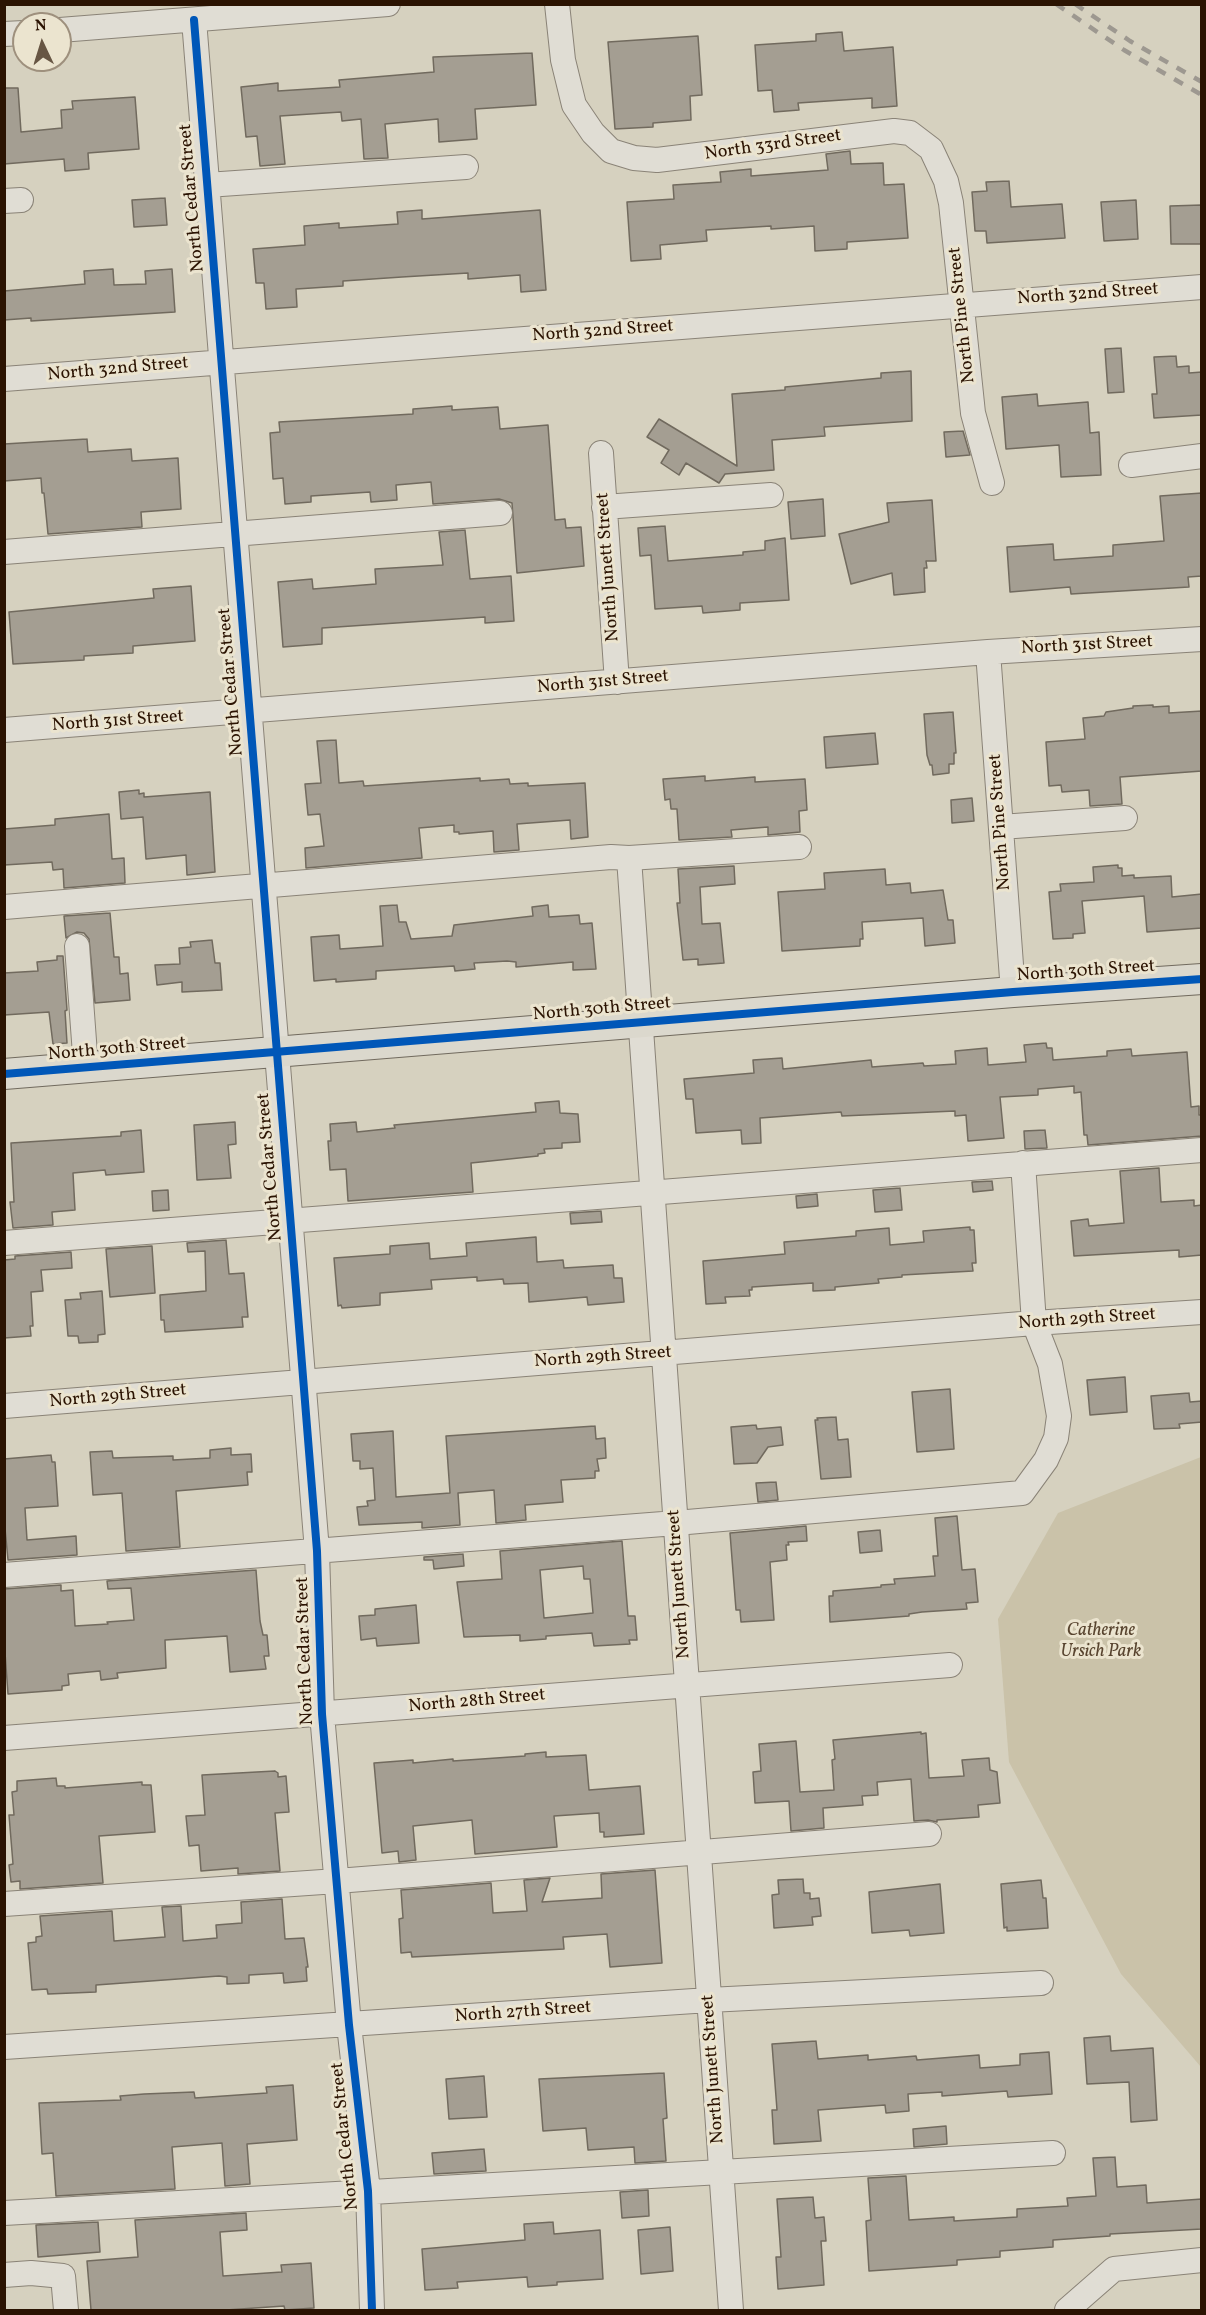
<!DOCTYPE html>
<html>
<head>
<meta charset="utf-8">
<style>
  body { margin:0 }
  #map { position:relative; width:1206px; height:2315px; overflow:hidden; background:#d6d1bf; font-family:Vollkorn,serif }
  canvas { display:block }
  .frame { position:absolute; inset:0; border:6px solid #2b1302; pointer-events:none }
  .north { position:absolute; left:12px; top:12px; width:60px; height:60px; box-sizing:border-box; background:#ebe4cf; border:2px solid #9e907d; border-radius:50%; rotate:356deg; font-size:16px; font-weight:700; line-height:24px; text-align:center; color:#2b1302 }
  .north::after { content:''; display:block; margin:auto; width:21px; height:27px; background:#675644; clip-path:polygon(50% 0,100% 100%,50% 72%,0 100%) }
</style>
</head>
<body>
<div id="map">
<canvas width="1206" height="2315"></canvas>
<div class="frame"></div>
<div class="north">N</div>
</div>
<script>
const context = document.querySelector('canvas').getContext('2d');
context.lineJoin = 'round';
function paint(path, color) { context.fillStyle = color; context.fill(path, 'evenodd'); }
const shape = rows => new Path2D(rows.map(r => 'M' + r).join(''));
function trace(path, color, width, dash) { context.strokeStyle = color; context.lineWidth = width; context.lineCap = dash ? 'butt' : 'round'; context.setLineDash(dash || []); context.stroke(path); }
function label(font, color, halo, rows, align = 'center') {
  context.font = font + ' Vollkorn,serif'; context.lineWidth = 6; context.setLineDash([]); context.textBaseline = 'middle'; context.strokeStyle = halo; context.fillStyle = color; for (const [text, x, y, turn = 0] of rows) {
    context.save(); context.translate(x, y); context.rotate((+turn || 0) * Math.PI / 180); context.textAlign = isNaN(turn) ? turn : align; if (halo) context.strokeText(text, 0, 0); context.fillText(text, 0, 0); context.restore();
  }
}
paint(shape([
  [1201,1457,1201,2067,1121,1974,1009,1762,998,1619,1058,1513]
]), '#cac2a9');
const building = shape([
  [842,32,844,51,893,47,897,106,872,108,872,98,798,103,799,110,774,112,772,90,758,91,755,45,816,41,816,34,842,32],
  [698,36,702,95,690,96,691,120,653,123,653,127,615,129,608,42,698,36],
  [532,53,536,105,475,109,477,139,439,142,438,119,385,124,388,158,364,159,361,119,342,121,341,112,280,116,285,164,260,166,257,136,246,137,241,87,278,83,278,91,340,87,339,80,434,72,433,57,532,53],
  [4,88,18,88,21,132,62,128,61,110,73,109,72,101,135,97,139,149,88,153,89,169,65,171,64,159,4,164,4,88],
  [850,151,851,164,883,163,884,185,904,184,908,238,847,242,847,249,815,251,814,226,771,229,771,226,706,230,707,241,660,245,661,259,631,261,627,202,674,199,673,185,721,182,720,172,751,169,751,176,828,170,826,154,850,151],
  [1009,181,1011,207,1062,204,1065,238,987,243,986,231,975,231,972,192,987,191,986,182,1009,181],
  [165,198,167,225,134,227,132,200,165,198],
  [1136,200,1138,239,1104,241,1101,202,1136,200],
  [1202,205,1202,244,1171,244,1170,206,1202,205],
  [422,210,422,219,540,210,546,290,521,292,520,275,468,279,468,273,402,277,343,281,343,286,296,289,297,307,266,309,264,283,256,283,253,249,305,245,304,226,339,223,339,228,398,224,397,212,422,210],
  [113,269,114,285,146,284,145,271,172,269,175,312,31,321,31,318,4,320,4,291,85,284,84,271,113,269],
  [1121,348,1124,392,1108,393,1105,349,1121,348],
  [1176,356,1177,367,1189,366,1189,373,1202,372,1202,415,1154,418,1152,394,1157,394,1154,357,1176,356],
  [911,371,912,421,824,427,825,436,772,440,774,470,725,474,719,483,686,463,679,475,661,463,669,450,647,437,659,419,737,466,732,394,785,390,785,387,881,378,881,373,911,371],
  [1037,394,1038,406,1088,402,1090,433,1099,432,1101,475,1061,477,1059,445,1006,449,1002,397,1037,394],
  [452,406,452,410,498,407,500,429,548,425,555,520,565,519,566,528,581,527,584,566,517,573,512,503,499,499,433,504,431,482,396,485,397,500,371,502,370,492,311,496,311,502,285,504,283,478,273,479,270,433,280,432,279,422,413,414,413,409,452,406],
  [963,431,970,455,946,457,944,432,963,431],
  [87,439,88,452,131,449,132,461,178,458,181,509,141,512,142,527,48,534,44,493,42,493,41,478,4,481,4,444,87,439],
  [1202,493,1202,576,1188,577,1189,587,1071,594,1070,587,1010,592,1007,547,1053,544,1054,560,1113,556,1113,545,1164,541,1160,496,1202,493],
  [823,499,825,536,791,539,788,502,823,499],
  [932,500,936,561,926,561,927,568,924,568,925,592,894,595,892,573,851,584,839,534,889,522,887,503,932,500],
  [665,526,668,561,743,555,743,552,765,550,765,541,785,538,789,600,740,603,740,610,703,613,702,606,655,609,651,555,640,556,638,528,665,526],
  [465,530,470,579,511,576,514,621,485,623,485,617,322,628,322,644,283,647,278,582,312,579,313,589,376,584,375,569,443,565,439,532,465,530],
  [191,586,195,641,133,646,133,653,84,656,84,660,13,664,9,612,154,598,153,589,191,586],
  [1153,705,1153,707,1169,706,1169,713,1202,711,1202,771,1120,777,1122,804,1090,806,1089,790,1062,792,1061,785,1049,786,1046,742,1085,739,1083,718,1104,716,1106,712,1133,708,1133,706,1153,705],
  [953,712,956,753,954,753,954,764,949,764,949,773,933,775,932,765,930,765,927,755,924,714,953,712],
  [875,733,878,764,826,768,824,737,875,733],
  [336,740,339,783,363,781,364,786,480,778,480,781,509,779,510,784,528,783,528,786,585,783,588,837,571,839,570,820,517,824,519,850,494,852,493,831,459,834,459,832,454,832,454,825,419,828,422,858,306,868,305,848,324,846,320,814,308,815,305,784,321,783,317,741,336,740],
  [705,776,705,781,755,777,755,782,805,779,807,810,799,811,800,832,768,835,768,827,731,830,732,837,679,840,677,809,671,809,670,799,665,800,663,779,705,776],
  [139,790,139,794,144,793,144,797,210,792,215,872,187,875,186,855,146,859,143,817,121,819,119,792,139,790],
  [972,798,974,821,952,823,951,800,972,798],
  [109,814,112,859,124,858,125,883,64,888,63,869,53,870,52,862,4,865,4,829,55,825,55,819,109,814],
  [1118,865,1118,868,1122,868,1122,876,1134,875,1134,878,1171,876,1172,897,1202,894,1202,928,1147,932,1144,896,1082,901,1085,933,1073,934,1073,938,1053,939,1049,892,1061,891,1060,884,1094,882,1093,867,1118,865],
  [734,866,735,884,700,887,702,924,720,923,724,963,698,965,698,959,683,960,677,903,680,903,678,869,734,866],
  [885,869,886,885,910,883,911,893,943,890,948,920,953,920,955,943,925,946,923,918,862,922,863,939,860,939,860,946,782,951,778,892,825,889,824,873,885,869],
  [397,905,399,922,406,922,411,939,452,936,454,925,533,916,532,907,548,905,549,917,579,915,580,924,592,923,596,969,573,970,573,962,516,967,516,962,507,961,474,963,475,969,455,971,454,966,376,971,376,979,336,982,336,979,314,981,311,937,339,935,340,949,383,946,380,906,397,905],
  [110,913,114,957,119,957,120,974,128,973,130,1000,95,1003,89,939,84,933,77,932,66,938,64,916,110,913],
  [212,940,215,963,220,963,222,990,182,992,182,982,157,985,155,965,180,964,179,948,191,947,190,942,212,940],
  [57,956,63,956,67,1010,65,1011,67,1043,53,1044,49,1012,4,1015,4,973,38,971,37,962,57,960,57,956],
  [1046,1043,1047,1048,1052,1048,1053,1060,1107,1056,1107,1051,1131,1049,1132,1056,1187,1052,1191,1107,1199,1106,1199,1115,1202,1115,1202,1136,1088,1145,1087,1135,1084,1135,1081,1092,1074,1093,1074,1086,1038,1089,1038,1095,1000,1097,1004,1138,968,1141,966,1115,955,1116,955,1111,842,1116,841,1112,760,1118,761,1143,742,1144,741,1130,696,1133,693,1099,686,1099,684,1079,754,1073,753,1060,782,1058,783,1069,871,1060,872,1067,923,1063,924,1066,956,1064,955,1051,987,1048,988,1065,1026,1062,1024,1045,1046,1043],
  [559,1101,560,1113,578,1114,580,1142,562,1143,562,1148,544,1149,545,1153,538,1154,538,1156,471,1163,473,1192,348,1201,346,1169,330,1170,328,1141,331,1141,330,1124,356,1122,357,1132,395,1128,394,1125,536,1112,535,1103,559,1101],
  [235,1122,236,1144,228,1145,231,1178,197,1180,194,1125,235,1122],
  [141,1130,144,1172,106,1175,105,1170,73,1173,75,1210,52,1212,53,1225,13,1228,10,1202,14,1202,11,1143,121,1136,121,1132,141,1130],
  [1045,1130,1047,1148,1025,1149,1024,1131,1045,1130],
  [1159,1168,1161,1202,1194,1200,1194,1206,1202,1205,1202,1255,1179,1257,1179,1250,1074,1256,1071,1221,1088,1219,1089,1226,1124,1223,1120,1171,1159,1168],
  [992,1181,993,1190,973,1192,972,1182,992,1181],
  [900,1188,902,1210,875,1212,873,1190,900,1188],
  [168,1190,169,1210,153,1211,152,1191,168,1190],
  [817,1194,818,1206,797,1208,796,1196,817,1194],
  [601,1211,602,1222,571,1224,570,1213,601,1211],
  [970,1227,970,1230,974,1230,976,1263,972,1263,973,1271,902,1275,902,1277,878,1279,879,1283,835,1287,835,1290,813,1291,813,1283,752,1287,752,1290,749,1290,750,1296,725,1297,726,1303,706,1304,703,1261,785,1254,784,1242,856,1236,856,1231,889,1228,890,1245,924,1242,923,1231,970,1227],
  [536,1237,537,1262,563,1260,564,1268,613,1265,614,1278,622,1278,624,1302,588,1305,587,1297,529,1302,528,1283,504,1284,503,1279,477,1281,477,1277,431,1280,432,1289,380,1293,380,1305,342,1308,341,1305,338,1306,334,1258,390,1254,390,1246,429,1243,430,1259,467,1256,466,1243,536,1237],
  [226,1240,229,1274,244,1273,248,1317,242,1317,243,1327,165,1332,164,1320,161,1320,160,1295,206,1291,205,1251,188,1252,187,1243,226,1240],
  [152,1246,155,1293,110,1297,106,1249,152,1246],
  [71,1252,72,1268,41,1270,43,1291,31,1292,33,1326,30,1326,31,1336,4,1338,4,1260,15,1259,15,1256,71,1252],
  [102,1291,105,1334,98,1335,98,1342,79,1343,78,1336,68,1336,65,1300,81,1299,80,1293,102,1291],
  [1125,1377,1127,1412,1090,1415,1087,1380,1125,1377],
  [950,1389,954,1449,917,1452,912,1392,950,1389],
  [1189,1393,1190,1402,1202,1401,1202,1422,1179,1424,1180,1428,1154,1429,1151,1396,1189,1393],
  [836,1417,838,1440,848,1439,851,1477,821,1479,815,1420,818,1420,817,1418,836,1417],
  [756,1425,757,1429,781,1427,783,1445,768,1447,757,1463,734,1464,731,1427,756,1425],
  [595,1426,596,1439,605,1438,606,1458,597,1459,599,1471,595,1471,595,1478,561,1480,563,1502,525,1505,526,1520,496,1523,494,1490,458,1493,460,1525,422,1528,422,1522,359,1525,357,1507,368,1506,367,1501,375,1500,373,1468,360,1469,360,1461,353,1461,351,1434,393,1431,396,1497,450,1493,446,1436,595,1426],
  [231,1448,231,1455,251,1454,252,1472,247,1472,248,1485,176,1491,180,1547,126,1551,122,1493,93,1495,90,1452,112,1451,113,1458,173,1456,173,1460,210,1458,210,1450,231,1448],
  [51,1455,52,1462,55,1462,58,1506,25,1508,27,1540,76,1536,77,1555,8,1560,4,1518,4,1459,51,1455],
  [776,1482,778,1500,758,1502,756,1483,776,1482],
  [957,1516,962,1570,975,1569,978,1602,966,1603,967,1609,922,1612,909,1614,909,1616,830,1622,829,1596,833,1596,833,1591,881,1587,881,1585,895,1584,894,1579,935,1576,933,1556,938,1556,935,1518,957,1516],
  [806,1526,807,1541,788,1542,789,1545,786,1545,787,1560,770,1562,774,1620,741,1622,740,1610,736,1610,730,1533,806,1526],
  [880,1530,882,1551,860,1553,858,1532,880,1530],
  [622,1541,628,1616,635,1616,637,1640,629,1640,630,1644,594,1646,592,1633,546,1636,546,1639,520,1641,520,1635,464,1637,457,1582,502,1579,500,1551,622,1541],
  [583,1566,584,1579,590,1579,593,1613,544,1618,540,1570,583,1566],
  [463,1554,464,1566,434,1569,433,1560,424,1560,424,1557,463,1554],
  [256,1570,260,1621,263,1635,267,1635,269,1656,264,1656,266,1669,230,1672,227,1636,165,1640,166,1668,117,1673,118,1678,101,1680,100,1671,68,1674,69,1685,62,1686,62,1690,8,1694,4,1639,4,1589,61,1585,61,1591,73,1590,75,1626,108,1624,107,1622,134,1620,131,1588,108,1589,107,1581,256,1570],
  [416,1605,419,1643,377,1646,376,1638,361,1640,359,1616,375,1615,375,1609,416,1605],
  [921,1732,921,1734,926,1733,929,1778,964,1776,962,1760,989,1758,990,1770,997,1772,1000,1803,978,1805,979,1817,937,1820,937,1822,928,1820,914,1821,911,1779,877,1782,878,1795,862,1796,863,1805,823,1808,824,1828,791,1831,789,1801,755,1803,753,1772,761,1771,759,1744,796,1741,800,1792,834,1790,832,1760,835,1759,833,1740,921,1732],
  [546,1752,546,1757,586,1755,589,1790,640,1786,644,1834,604,1837,604,1832,600,1832,599,1813,554,1816,557,1847,475,1854,472,1820,413,1826,416,1860,399,1862,398,1851,382,1853,374,1763,413,1760,413,1763,453,1759,453,1761,525,1756,525,1754,546,1752],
  [275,1771,278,1773,278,1777,286,1776,289,1812,275,1813,280,1871,238,1874,238,1868,201,1871,199,1845,189,1846,186,1816,205,1815,202,1775,275,1771],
  [56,1778,57,1786,65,1786,65,1788,142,1782,142,1785,151,1785,155,1832,99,1836,103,1883,20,1889,20,1881,11,1882,9,1865,13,1864,9,1815,14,1815,12,1792,17,1791,17,1781,56,1778],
  [655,1870,662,1963,610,1967,607,1934,563,1937,564,1949,412,1957,411,1952,401,1953,399,1919,403,1918,401,1890,491,1883,493,1913,527,1911,524,1880,550,1878,542,1902,602,1898,601,1874,655,1870],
  [803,1879,804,1893,810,1893,810,1899,819,1898,821,1916,812,1917,813,1925,774,1928,772,1895,779,1894,778,1880,803,1879],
  [1041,1880,1043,1898,1046,1898,1048,1928,1007,1931,1007,1927,1004,1928,1001,1884,1041,1880],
  [940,1884,944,1933,910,1936,909,1930,872,1933,869,1892,940,1884],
  [282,1899,285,1939,304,1938,308,1967,306,1967,307,1981,284,1983,283,1973,249,1975,249,1983,227,1984,227,1977,219,1976,96,1985,96,1992,48,1994,47,1989,32,1990,28,1943,36,1942,36,1937,42,1936,40,1916,112,1911,114,1941,165,1937,162,1907,181,1906,183,1941,217,1938,216,1925,242,1923,241,1902,282,1899],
  [1110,2036,1111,2051,1153,2048,1157,2120,1131,2122,1129,2082,1087,2084,1084,2038,1110,2036],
  [816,2041,818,2059,868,2055,868,2060,916,2056,917,2060,979,2055,980,2068,1020,2065,1020,2054,1049,2052,1052,2094,1008,2097,1007,2091,942,2096,942,2092,908,2094,909,2111,886,2113,885,2105,818,2110,821,2141,774,2144,772,2110,777,2110,772,2044,816,2041],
  [664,2073,667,2118,663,2119,666,2161,635,2163,634,2147,588,2150,586,2128,543,2131,539,2079,664,2073],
  [484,2076,487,2117,449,2119,446,2079,484,2076],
  [293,2085,297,2140,247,2144,250,2184,225,2186,222,2143,172,2147,175,2189,56,2196,53,2153,42,2154,39,2103,121,2100,120,2096,144,2094,194,2092,195,2098,267,2093,266,2087,293,2085],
  [946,2126,947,2144,914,2147,913,2129,946,2126],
  [484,2149,486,2171,434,2174,432,2153,484,2149],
  [1115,2157,1117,2187,1146,2185,1147,2203,1202,2199,1202,2229,1110,2234,1110,2236,1053,2240,1053,2247,1000,2251,1000,2257,957,2260,957,2265,869,2271,866,2221,871,2220,868,2178,906,2176,909,2220,954,2217,954,2221,1017,2217,1017,2209,1068,2206,1067,2198,1096,2196,1093,2158,1115,2157],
  [648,2190,649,2216,622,2218,620,2192,648,2190],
  [813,2197,815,2218,824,2217,826,2241,821,2241,824,2285,778,2289,776,2257,781,2257,777,2199,813,2197],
  [246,2213,247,2230,220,2232,223,2276,282,2272,281,2265,311,2263,314,2308,285,2310,284,2306,226,2310,91,2310,87,2261,138,2257,135,2220,246,2213],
  [98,2222,100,2252,38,2257,36,2225,98,2222],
  [553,2222,554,2234,600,2230,603,2279,557,2282,557,2285,528,2287,527,2277,457,2282,458,2288,425,2290,422,2249,525,2240,524,2224,553,2222],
  [670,2227,673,2271,641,2274,638,2230,670,2227]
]);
paint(building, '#a49e92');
trace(building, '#716a5e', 1.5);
const minor = shape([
  [557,4,563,60,574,105,593,133,611,151,634,158,657,160,894,131,910,133,931,149,946,181,951,203,973,413,992,483],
  [194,20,317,1551,322,1714,349,2025,368,2191,372,2310],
  [60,30,388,4],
  [4,34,24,33],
  [207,185,466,167],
  [4,201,21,200],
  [4,379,1202,287],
  [601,453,617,682],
  [1131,465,1202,456],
  [604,507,771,495],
  [4,552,500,513],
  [988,652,1013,992],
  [4,730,988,652,1202,639],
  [1001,827,1125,818],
  [629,858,731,2310],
  [4,907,611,857,629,858,799,847],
  [77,946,86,1068],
  [4,1243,1202,1150],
  [4,1406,1034,1323,1202,1312],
  [4,1575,676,1523,1022,1493,1046,1460,1056,1438,1059,1416,1050,1364,1034,1323,1023,1163],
  [4,1738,950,1665],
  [4,1904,337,1881,929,1834],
  [4,2047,709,2000,1041,1983],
  [4,2213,1053,2153],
  [4,2275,31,2273,63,2276,66,2310],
  [1067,2310,1114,2269,1202,2260]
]);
const major = shape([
  [4,1074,1013,992,1202,979]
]);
trace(minor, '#8a8377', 26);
trace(major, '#716a5e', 32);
trace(minor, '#e0ddd4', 24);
trace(major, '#dbd8cd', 30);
trace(shape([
  [1056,4,1124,50,1202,95],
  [1075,4,1130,41,1202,82]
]), '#9d9890', 4.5, [10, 10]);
trace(shape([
  [194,20,317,1551,322,1714,349,2025,368,2191,372,2310],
  [4,1074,1013,992,1202,979]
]), '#0057b8', 8);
label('18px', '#2b1302', '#ebe4cf', [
  ["North 33rd Street",773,146,-8],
  ["North Cedar Street",193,198,-95],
  ["North 32nd Street",1088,295,-4],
  ["North Pine Street",963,315,-96],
  ["North 32nd Street",603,332,-4],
  ["North 32nd Street",118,370,-5],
  ["North Junett Street",609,567,-94],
  ["North 31st Street",1087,646,-3],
  ["North Cedar Street",232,682,-95],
  ["North 31st Street",603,683,-5],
  ["North 31st Street",118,722,-4],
  ["North Pine Street",1001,822,-94],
  ["North 30th Street",1086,972,-4],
  ["North 30th Street",602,1010,-5],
  ["North 30th Street",117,1050,-5],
  ["North Cedar Street",271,1167,-95],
  ["North 29th Street",1087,1320,-4],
  ["North 29th Street",603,1358,-4],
  ["North 29th Street",118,1397,-5],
  ["North Junett Street",680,1584,-94],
  ["North Cedar Street",306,1651,-92],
  ["North 28th Street",477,1702,-5],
  ["North 27th Street",523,2013,-4],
  ["North Junett Street",714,2069,-94],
  ["North Cedar Street",346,2136,-96]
]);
label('italic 18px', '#58442f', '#ebe4cf', [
  ["Catherine",1101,1632],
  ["Ursich Park",1101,1653]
]);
</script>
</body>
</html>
